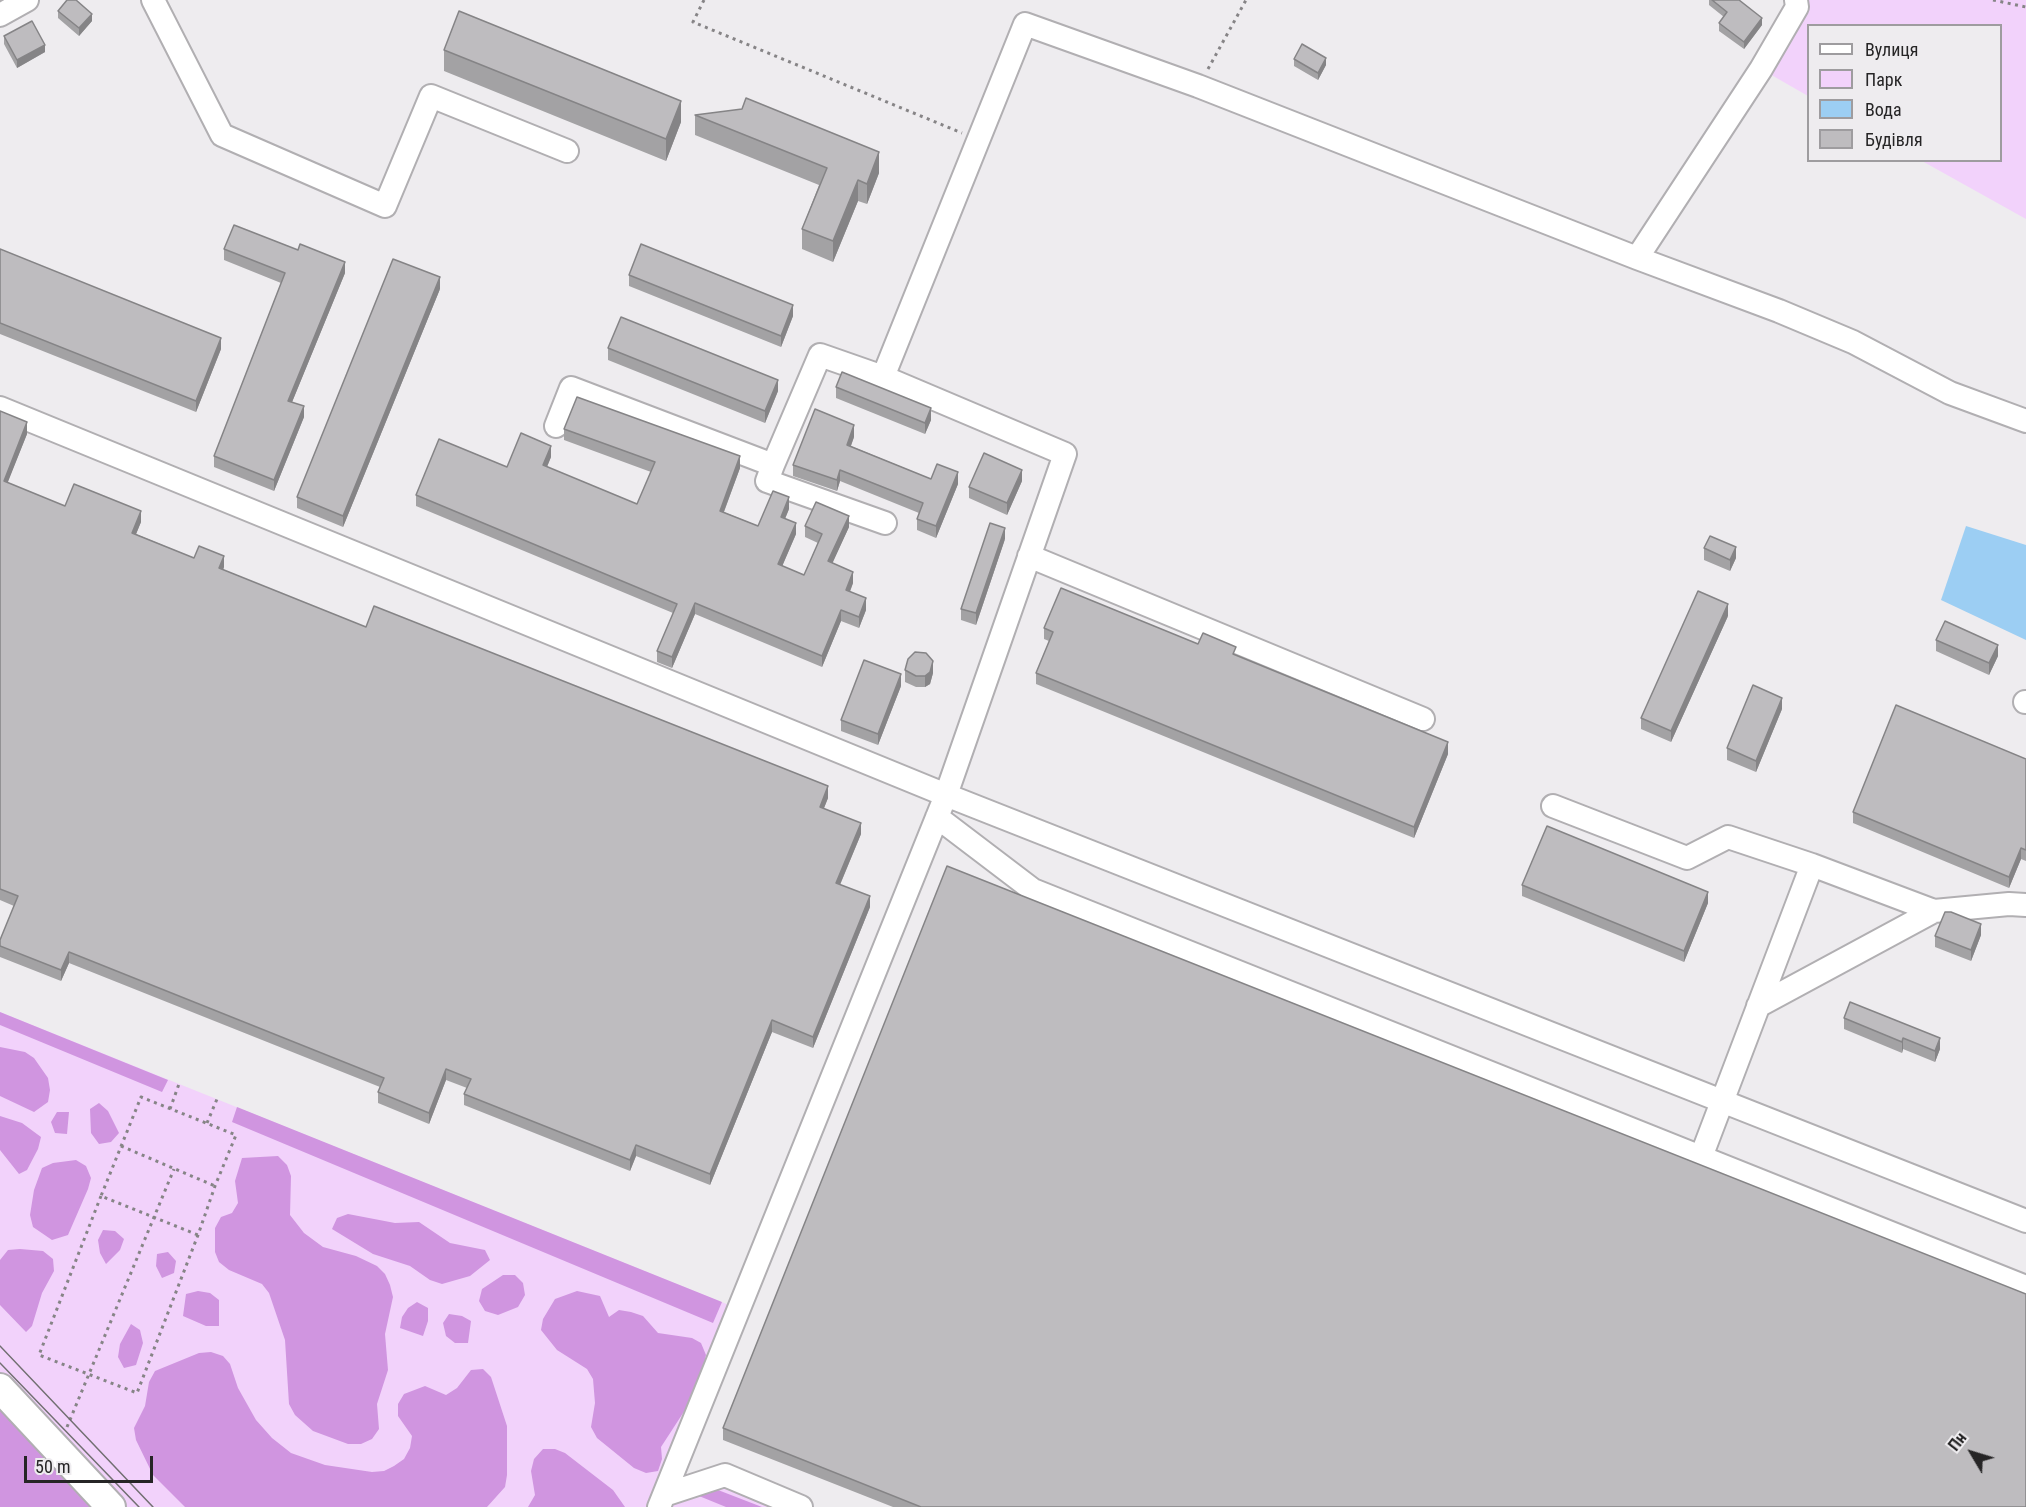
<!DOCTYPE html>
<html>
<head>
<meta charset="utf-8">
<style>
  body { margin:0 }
  #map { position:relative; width:2026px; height:1507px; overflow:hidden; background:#eeecef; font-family:"Roboto Condensed",sans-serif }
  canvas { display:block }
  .legend { position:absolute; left:1807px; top:24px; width:195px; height:138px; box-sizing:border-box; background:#eeecef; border:2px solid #9e9c9f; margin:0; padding:8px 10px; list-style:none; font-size:18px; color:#262526 }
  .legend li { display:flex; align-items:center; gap:12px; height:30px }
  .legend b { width:30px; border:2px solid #9e9c9f }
  .north { position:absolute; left:1942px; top:1423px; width:60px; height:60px; -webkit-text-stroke:4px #eeecef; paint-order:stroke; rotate:308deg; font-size:16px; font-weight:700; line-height:24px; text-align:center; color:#262526 }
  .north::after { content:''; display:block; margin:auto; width:21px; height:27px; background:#262526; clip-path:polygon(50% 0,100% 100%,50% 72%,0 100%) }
  .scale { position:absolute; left:24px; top:1456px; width:129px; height:27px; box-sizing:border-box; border:3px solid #262526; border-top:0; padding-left:8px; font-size:18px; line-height:21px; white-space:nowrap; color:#262526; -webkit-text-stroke:4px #eeecef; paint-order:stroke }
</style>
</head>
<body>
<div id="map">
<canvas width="2026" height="1507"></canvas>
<ul class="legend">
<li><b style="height:8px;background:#fff"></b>Вулиця</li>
<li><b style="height:16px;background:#f2d2fb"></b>Парк</li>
<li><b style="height:16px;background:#9ccef3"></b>Вода</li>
<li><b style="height:16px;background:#bebcbf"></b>Будівля</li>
</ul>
<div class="north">Пн</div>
<div class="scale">50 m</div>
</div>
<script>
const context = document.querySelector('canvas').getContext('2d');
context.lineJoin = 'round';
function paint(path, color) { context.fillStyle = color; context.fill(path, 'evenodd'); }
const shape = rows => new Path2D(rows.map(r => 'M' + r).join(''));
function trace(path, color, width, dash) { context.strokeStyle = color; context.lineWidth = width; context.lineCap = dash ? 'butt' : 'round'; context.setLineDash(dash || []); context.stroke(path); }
paint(shape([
  [1796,0,2026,0,2026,219,1922,161,2000,160,2000,26,1808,26,1808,96,1761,69],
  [0,1012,739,1309,664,1495,725,1475,801,1507,111,1507,0,1388]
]), '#f2d2fb');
paint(shape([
  [0,1012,168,1080,162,1092,0,1025],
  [0,1047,25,1052,34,1058,48,1078,50,1090,48,1102,34,1112,0,1096],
  [99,1103,108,1111,119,1133,111,1142,99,1144,91,1133,90,1109],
  [237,1107,722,1302,713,1323,232,1122],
  [57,1112,69,1112,67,1134,55,1133,51,1122],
  [0,1116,22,1123,41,1137,38,1149,27,1170,19,1174,0,1150],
  [278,1156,287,1165,291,1176,290,1215,304,1233,323,1247,356,1256,377,1266,385,1274,390,1285,393,1297,385,1334,388,1370,377,1404,379,1429,372,1439,361,1444,348,1444,313,1431,295,1415,289,1404,285,1340,269,1293,262,1284,229,1270,219,1262,215,1252,215,1228,221,1217,232,1213,238,1203,235,1181,242,1158],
  [76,1160,86,1166,91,1178,88,1189,68,1235,52,1240,33,1227,30,1215,34,1190,42,1168,53,1163],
  [348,1214,395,1223,419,1222,450,1243,485,1250,490,1260,470,1276,442,1284,430,1280,410,1266,373,1254,332,1229,337,1218],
  [103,1230,115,1231,124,1239,120,1250,106,1264,100,1253,98,1240],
  [20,1249,43,1251,53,1259,54,1271,42,1293,32,1326,26,1332,0,1305,0,1260,8,1250],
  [168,1252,176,1261,174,1273,162,1278,156,1266,157,1254],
  [503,1275,515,1275,523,1283,525,1295,518,1307,498,1315,485,1311,479,1301,482,1289],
  [198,1291,210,1293,219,1300,219,1326,206,1326,183,1316,186,1294],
  [577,1291,600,1296,609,1317,619,1310,631,1312,643,1316,658,1333,692,1338,701,1343,706,1355,698,1390,661,1447,662,1459,658,1471,646,1473,634,1468,597,1438,591,1427,595,1403,593,1379,587,1369,557,1350,541,1330,543,1319,555,1299],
  [417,1302,428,1308,428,1321,423,1336,400,1328,402,1317,408,1308],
  [449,1314,462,1316,471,1321,468,1343,455,1343,446,1336,443,1323],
  [131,1324,140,1330,143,1343,136,1365,124,1368,118,1357,120,1344],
  [211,1352,223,1356,230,1364,238,1388,256,1420,272,1438,291,1453,325,1465,372,1472,384,1471,394,1466,404,1459,410,1448,412,1436,398,1416,398,1404,404,1394,425,1386,446,1395,457,1388,471,1370,483,1369,491,1377,507,1426,507,1475,505,1487,487,1507,185,1507,153,1475,136,1440,134,1428,145,1406,149,1382,155,1371,199,1353],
  [0,1388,111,1507,0,1507],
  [543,1449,555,1449,565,1453,613,1490,625,1507,528,1507,535,1495,531,1471,534,1459],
  [718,1490,762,1507,726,1507,699,1496]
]), '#d095e0');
paint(shape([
  [1966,526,2026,545,2026,640,1941,600]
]), '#9ccef3');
const minor = shape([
  [153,0,222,135,385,206,431,96,567,151],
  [0,15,27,0],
  [1637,258,1761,69,1797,7,1796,0],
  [0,408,946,795,2026,1221],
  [556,426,571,388,773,465,820,355,883,377],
  [773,465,767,481,885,523],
  [1029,556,1423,719],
  [2025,702,2026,702],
  [1553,806,1687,858,1728,837,1812,865,1701,1157],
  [937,817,1033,890,2026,1287],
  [1812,865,1934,911],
  [1758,1006,1934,911,2009,904,2026,905],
  [664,1495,725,1475,801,1507],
  [659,1507,946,795,1065,454,883,377,1025,24,1198,86,1637,258,1779,311,1853,342,1950,393,2026,421]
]);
const major = shape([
  [0,1388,111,1507]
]);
trace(minor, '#b1afb2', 26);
trace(major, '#b1afb2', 32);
trace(shape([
  [704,0,693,22,962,133],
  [1993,0,2026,7],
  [1208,69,1246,0],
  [170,1109,179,1084],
  [207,1123,217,1099],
  [121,1146,215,1186],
  [101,1196,39,1355,137,1393,198,1235,215,1186,236,1135,141,1097,101,1196,198,1235],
  [67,1427,174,1169]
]), '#868486', 3, [3, 4.5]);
trace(minor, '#fff', 22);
trace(major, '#fff', 28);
trace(shape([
  [0,1346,153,1507],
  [0,1363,139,1507]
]), '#716f71', 1.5);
paint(shape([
  [1709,0,1739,0,1762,25,1744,49,1719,31,1719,23,1724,17,1709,5],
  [58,11,92,21,79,36,58,18],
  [4,36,45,52,17,68,4,44],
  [444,50,681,122,666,161,444,71],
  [1294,59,1326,65,1318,80,1294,66],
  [695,115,879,173,867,204,858,201,833,262,802,249,802,229,819,185,695,135],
  [0,249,221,349,196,412,0,334],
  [224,249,345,273,292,402,304,417,274,491,214,467,214,456,281,283,224,260],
  [629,275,793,316,781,347,629,286],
  [440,289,343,527,297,508,297,497],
  [608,348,778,391,765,423,608,360],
  [836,387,931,420,925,434,836,398],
  [0,411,27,434,7,483,65,506,141,522,136,534,194,558,224,567,223,570,366,627,828,798,824,808,861,834,840,885,870,907,813,1048,772,1032,710,1185,636,1156,630,1171,464,1105,464,1094,467,1088,446,1080,429,1124,378,1103,378,1092,380,1087,69,963,61,981,0,957,0,940,14,906,0,900],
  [564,429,740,468,724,512,758,526,789,509,785,519,796,534,782,566,804,575,818,543,805,537,805,526,849,527,832,563,853,583,850,592,866,610,859,628,841,621,822,667,695,614,672,668,657,662,657,651,673,613,416,506,416,495,507,467,551,457,547,467,637,504,651,472,564,440],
  [854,437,851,446,931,479,958,484,936,538,917,530,917,519,919,513,840,481,837,491,793,476,793,465],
  [1022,481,1007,515,969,498,969,487],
  [1005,539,976,625,961,620,961,609],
  [1704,548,1736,558,1730,571,1704,560],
  [1728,616,1671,742,1641,729,1641,718],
  [1044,628,1198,644,1236,655,1448,754,1414,838,1036,684,1036,673,1049,641,1044,639],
  [1936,640,1998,656,1989,675,1936,651],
  [905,670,933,673,930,684,925,687,916,687,905,682],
  [901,686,878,745,841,731,841,720],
  [1782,709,1756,772,1727,760,1727,748],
  [2026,759,2026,861,2021,859,2009,888,1853,823,1853,812],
  [1522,885,1708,903,1684,962,1522,896],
  [1981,935,1971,961,1935,947,1935,936],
  [1844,1018,1940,1049,1935,1062,1903,1049,1902,1053,1844,1029],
  [723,1428,2026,1507,893,1507,723,1440]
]), '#a3a2a4');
paint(shape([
  [92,14,92,21,79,36,79,28],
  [1762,18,1762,25,1744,49,1744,42],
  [45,45,45,52,17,68,17,60],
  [1326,58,1326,65,1318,80,1318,73],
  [681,101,681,122,666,161,666,139],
  [879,152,879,173,867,204,867,184],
  [858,180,858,201,833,262,833,241],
  [345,262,345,273,288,412,288,401],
  [440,277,440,289,343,527,343,516],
  [793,305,793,316,781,347,781,336],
  [221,338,221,349,196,412,196,401],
  [778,380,778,391,765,423,765,411],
  [304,406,304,417,274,491,274,480],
  [931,408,931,420,925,434,925,423],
  [27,422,27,434,4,492,4,481],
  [854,425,854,437,847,456,847,445],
  [551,446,551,457,543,476,543,465],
  [740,456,740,468,720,522,720,511],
  [840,470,840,481,837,491,837,480],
  [1022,470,1022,481,1007,515,1007,503],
  [958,472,958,484,936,538,936,526],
  [789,497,789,509,781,528,781,517],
  [141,511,141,522,132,544,132,533],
  [849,516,849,527,828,573,828,561],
  [796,523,796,534,778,576,778,564],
  [1005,528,1005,539,976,625,976,613],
  [1736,547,1736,558,1730,571,1730,560],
  [224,556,224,567,219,579,219,568],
  [853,572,853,583,846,601,846,590],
  [866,598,866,610,859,628,859,617],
  [695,603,695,614,672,668,672,657],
  [1728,604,1728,616,1671,742,1671,731],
  [841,610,841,621,822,667,822,656],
  [1998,645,1998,656,1989,675,1989,663],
  [933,661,933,673,930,684,925,687,925,676],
  [901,674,901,686,878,745,878,734],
  [1782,698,1782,709,1756,772,1756,761],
  [1448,742,1448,754,1414,838,1414,827],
  [828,786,828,798,820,818,820,807],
  [861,823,861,834,836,894,836,883],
  [2021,848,2021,859,2009,888,2009,877],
  [1708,892,1708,903,1684,962,1684,951],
  [870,896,870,907,813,1048,813,1037],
  [1981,924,1981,935,1971,961,1971,950],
  [69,952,69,963,61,981,61,970],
  [772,1020,772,1032,710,1185,710,1174],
  [1903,1038,1903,1049,1902,1053,1902,1042],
  [1940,1038,1940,1049,1935,1062,1935,1051],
  [446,1069,446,1080,429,1124,429,1113],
  [636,1145,636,1156,630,1171,630,1160]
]), '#858486');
const building = shape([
  [67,0,76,0,92,14,79,28,58,11,67,0],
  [1712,0,1739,0,1762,18,1744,42,1719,23,1727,12,1712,0],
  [459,11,681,101,666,139,444,50,459,11],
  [32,21,45,45,17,60,4,36,32,21],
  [1302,44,1326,58,1318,73,1294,59,1302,44],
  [746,98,879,152,867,184,858,180,833,241,802,229,827,168,695,115,742,109,746,98],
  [234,225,298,250,300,244,345,262,288,401,304,406,274,480,214,456,285,273,224,249,234,225],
  [641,244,793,305,781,336,629,275,641,244],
  [0,249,221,338,196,401,0,323,0,249],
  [393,259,440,277,343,516,297,497,393,259],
  [621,317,778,380,765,411,608,348,621,317],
  [842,372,931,408,925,423,836,387,842,372],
  [577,397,740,456,720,511,758,526,773,491,789,497,781,517,796,523,778,564,804,575,822,534,805,526,816,502,849,516,828,561,853,572,846,590,866,598,859,617,841,610,822,656,695,603,672,657,657,651,677,604,416,495,439,439,507,467,521,433,551,446,543,465,637,504,655,462,564,429,577,397],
  [815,409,854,425,847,445,931,479,937,464,958,472,936,526,917,519,923,503,840,470,837,480,793,465,815,409],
  [0,411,27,422,4,481,65,506,74,484,141,511,132,533,194,558,199,546,224,556,219,568,366,627,374,606,828,786,820,807,861,823,836,883,870,896,813,1037,772,1020,710,1174,636,1145,630,1160,464,1094,471,1079,446,1069,429,1113,378,1092,384,1078,69,952,61,970,0,946,0,940,18,896,0,889,0,411],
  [984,453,1022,470,1007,503,969,487,984,453],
  [990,523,1005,528,976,613,961,609,990,523],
  [1710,536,1736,547,1730,560,1704,548,1710,536],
  [1061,588,1198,644,1203,633,1236,647,1233,654,1448,742,1414,827,1036,673,1053,632,1044,628,1061,588],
  [1698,591,1728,604,1671,731,1641,718,1698,591],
  [1945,621,1998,645,1989,663,1936,640,1945,621],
  [915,652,926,653,933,661,930,672,925,676,916,676,905,670,908,659,915,652],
  [864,660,901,674,878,734,841,720,864,660],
  [1753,685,1782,698,1756,761,1727,748,1753,685],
  [1896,705,2026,759,2026,850,2021,848,2009,877,1853,812,1896,705],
  [1547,826,1708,892,1684,951,1522,885,1547,826],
  [947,866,2026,1294,2026,1507,921,1507,723,1428,947,866],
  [1945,912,1951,912,1981,924,1971,950,1935,936,1945,912],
  [1850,1002,1940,1038,1935,1051,1903,1038,1902,1042,1844,1018,1850,1002]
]);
paint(building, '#bebcbf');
trace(building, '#858486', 1.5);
</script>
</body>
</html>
